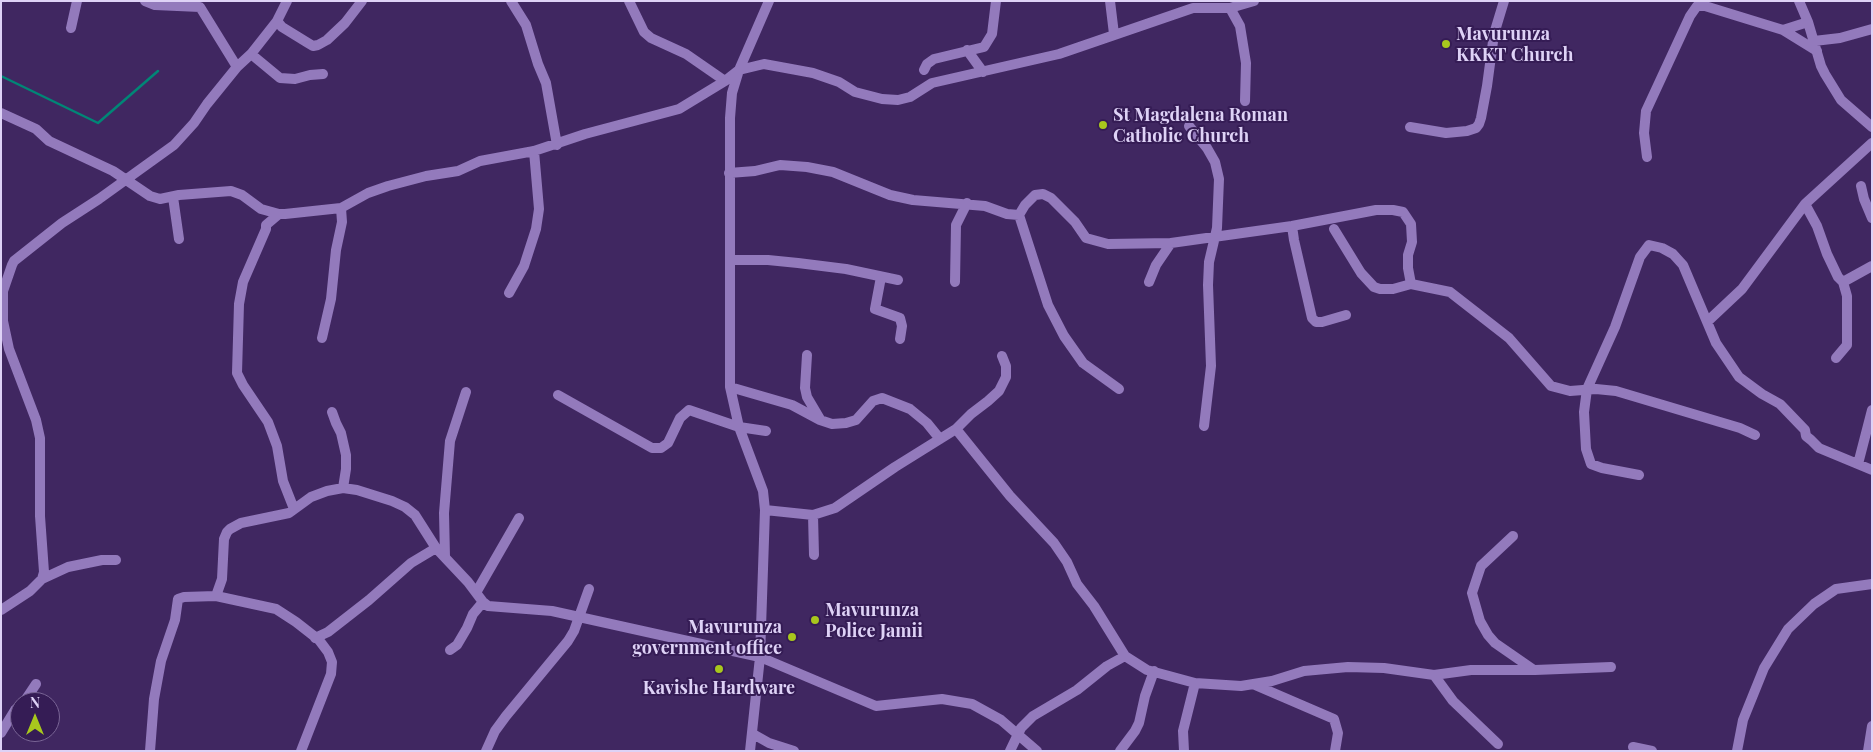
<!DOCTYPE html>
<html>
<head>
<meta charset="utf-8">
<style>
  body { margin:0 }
  #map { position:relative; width:1873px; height:752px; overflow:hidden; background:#402761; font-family:"Playfair Display",serif }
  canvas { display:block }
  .frame { position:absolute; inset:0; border:2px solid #ded2f6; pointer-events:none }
  .north { position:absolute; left:10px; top:692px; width:50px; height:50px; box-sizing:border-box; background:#351c55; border:1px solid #796595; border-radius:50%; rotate:0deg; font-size:14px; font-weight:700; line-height:20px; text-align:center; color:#ded2f6 }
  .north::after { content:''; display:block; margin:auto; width:18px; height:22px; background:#a8c71d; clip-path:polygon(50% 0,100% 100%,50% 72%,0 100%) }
</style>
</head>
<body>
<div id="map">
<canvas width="1873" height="752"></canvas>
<div class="frame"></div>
<div class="north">N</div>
</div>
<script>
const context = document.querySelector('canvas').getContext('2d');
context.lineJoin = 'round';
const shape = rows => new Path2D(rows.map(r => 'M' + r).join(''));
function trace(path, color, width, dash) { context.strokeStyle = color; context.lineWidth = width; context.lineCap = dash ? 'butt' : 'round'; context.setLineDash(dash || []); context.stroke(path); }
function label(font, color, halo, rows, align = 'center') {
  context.font = font + ' "Playfair Display",serif'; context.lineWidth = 4; context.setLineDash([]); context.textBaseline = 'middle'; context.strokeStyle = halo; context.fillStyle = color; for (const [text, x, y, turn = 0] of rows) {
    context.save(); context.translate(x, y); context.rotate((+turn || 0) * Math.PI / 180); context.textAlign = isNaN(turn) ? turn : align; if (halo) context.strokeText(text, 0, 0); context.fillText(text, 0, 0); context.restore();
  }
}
trace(shape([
  [1,76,98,123,158,71]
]), '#018676', 2.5);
trace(shape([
  [145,1,155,5,200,7,237,67],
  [511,1,526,25,538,64,546,83,557,145],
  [629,1,644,32,651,38,686,54,725,81],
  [1110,1,1114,34],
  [1799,1,1808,22,1821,66,1825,74,1841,100,1872,127],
  [1230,8,1240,26,1246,63,1245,101],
  [277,21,282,27,308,43,313,46,318,45,327,40,345,23,362,1],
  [71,28,77,1],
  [1783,30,1808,22],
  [1814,41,1840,38,1872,29],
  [967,50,983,72],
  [251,54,280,78,295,79,310,75,323,74],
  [924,70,927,64,934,59,984,47,992,34,996,1],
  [1,113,36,129,49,141,113,171,150,196,160,199,179,195,231,191,242,195,261,209,279,214,285,214,341,208,368,193,388,186,426,176,458,171,480,161,534,151,585,134,679,109,725,81,739,70,764,64,813,73,839,82,855,92,882,99,898,100,910,97,932,83,1059,54,1193,8,1230,8,1254,1],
  [1189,126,1207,148,1215,162,1219,179,1217,228,1209,262,1208,285,1211,366,1204,426],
  [1410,127,1446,133,1467,131,1476,128,1479,124,1481,118,1487,86,1494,34,1504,1],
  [1647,157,1644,133,1646,111,1690,16,1697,6,1705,6,1783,30,1817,51],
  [729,173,755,171,780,165,807,167,833,172,890,195,913,200,985,206,1007,214,1019,215,1025,205,1035,195,1043,194,1051,198,1075,222,1086,238,1108,244,1171,243,1292,226,1376,210,1393,210,1403,212,1411,224,1412,242,1408,255,1408,268,1411,284,1450,292,1509,338,1551,386,1570,391,1596,389,1616,391,1740,428,1755,435],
  [1861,186,1864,199,1872,218],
  [173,197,179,239],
  [279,214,266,225,266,229,243,282,239,304,237,373,243,385,268,422,277,446,283,481,294,509],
  [1019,215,1048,305,1064,336,1083,363,1119,389],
  [1292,226,1294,240,1312,318,1316,322,1322,322,1346,315],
  [1334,229,1361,273,1374,287,1380,289,1393,289,1411,284],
  [730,260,768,260,798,263,846,269,898,280],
  [881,277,875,309,900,318,902,326,900,339],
  [955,282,956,225,967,203],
  [1149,282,1156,265,1171,243],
  [1843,282,1838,277,1827,254,1817,226,1805,204,1872,143],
  [509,293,524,266,536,229,539,209,534,151],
  [1708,321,1742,289,1805,204],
  [322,338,331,299,336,250,342,222,341,208],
  [807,355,805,388,807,397,820,419],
  [1836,358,1847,345,1847,296,1843,282,1872,266],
  [730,387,792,405,820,420,832,424,846,423,856,420,873,401,882,398,910,409,927,423,940,439],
  [558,395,652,448,661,448,668,443,680,418,689,410,739,427,766,431],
  [332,412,336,423,341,433,346,455,346,469,343,488],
  [956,429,1010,496,1054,543,1067,562,1077,584,1094,606,1125,656,1147,670,1195,683,1241,686,1272,681,1304,671,1348,667,1384,668,1434,675,1471,670,1535,670,1611,667],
  [1858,464,1872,410],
  [1639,475,1602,468,1591,464,1586,449,1584,412,1587,389,1615,327,1640,257,1649,245,1662,248,1673,254,1683,265,1716,343,1739,377,1762,394,1780,404,1805,430,1806,436,1811,440,1819,448,1872,470],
  [765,510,813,515,835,508,895,467,956,429,971,414,988,401,999,391,1006,377,1006,366,1002,356],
  [813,515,814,555],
  [1513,536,1481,566,1472,593,1480,621,1488,635,1495,643,1534,670],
  [445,557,444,513,450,441,466,392],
  [42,579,68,567,102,560,116,560],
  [477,591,519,518],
  [216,596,276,609,296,622,319,640,328,652,332,662,331,674,301,751],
  [1,610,30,591,42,579,44,572,40,516,40,438,36,420,9,349,3,321,3,291,12,265,14,261,62,223,99,199,174,145,194,123,207,104,237,67,251,54,277,21,287,1],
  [315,638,328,632,369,600,411,563,436,548],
  [450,650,457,645,467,628,473,614,483,602],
  [1434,675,1453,701,1498,744],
  [1255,685,1334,719,1338,733,1335,751],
  [24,702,36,684],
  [1,733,15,710,20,706],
  [753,734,769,743,794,751],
  [1633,747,1652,751],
  [150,751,154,699,161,661,175,620,178,599,184,597,216,596,222,579,224,539,227,532,230,529,241,523,289,513,311,497,327,491,343,488,357,490,392,501,405,507,415,515,436,548,468,582,483,602,488,606,552,611,760,657,876,706,942,699,972,704,1001,720,1037,751],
  [486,751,495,731,506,716,568,641,574,631,589,589],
  [750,751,760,657,765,510,763,491,739,427,730,387,730,118,732,93,739,70,769,1],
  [1010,751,1021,728,1033,716,1077,690,1107,666,1125,656],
  [1120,751,1135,731,1139,723,1145,696,1154,671],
  [1184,751,1183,731,1195,683],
  [1737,751,1743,720,1764,668,1788,629,1814,604,1836,589,1872,584],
  [1868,751,1872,726]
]), '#937abc', 10);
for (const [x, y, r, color] of [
  [1446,44,5,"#a8c71d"],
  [1103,125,5,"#a8c71d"],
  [815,620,5,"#a8c71d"],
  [792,637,5,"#a8c71d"],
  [719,669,5,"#a8c71d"]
]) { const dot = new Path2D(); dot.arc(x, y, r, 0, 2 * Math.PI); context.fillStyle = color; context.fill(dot); trace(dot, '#351c55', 2); }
label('bold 18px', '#ded2f6', '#351c55', [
  ["Mavurunza",1456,34],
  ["KKKT Church",1456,55],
  ["St Magdalena Roman",1113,115],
  ["Catholic Church",1113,136],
  ["Mavurunza",825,610],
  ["Police Jamii",825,631],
  ["Mavurunza",782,627,"right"],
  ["government office",782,648,"right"],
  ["Kavishe Hardware",719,688,"center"]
], 'left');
</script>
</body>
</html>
